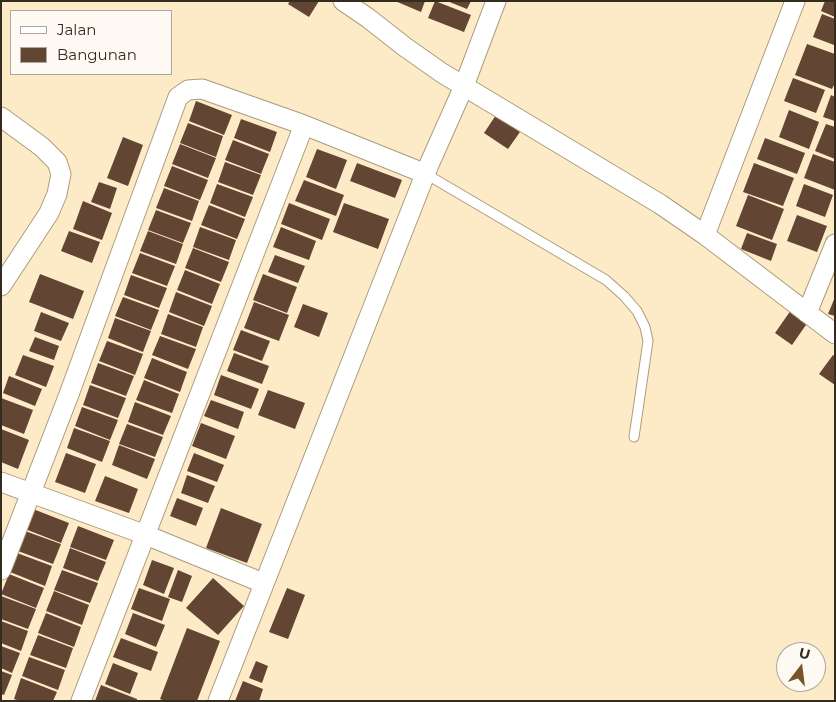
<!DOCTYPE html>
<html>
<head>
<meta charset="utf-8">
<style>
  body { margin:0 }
  #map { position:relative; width:836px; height:702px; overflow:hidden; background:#fdebc8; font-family:Montserrat,sans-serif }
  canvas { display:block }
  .frame { position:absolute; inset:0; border:2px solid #332c1f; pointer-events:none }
  .legend { position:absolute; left:10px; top:10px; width:162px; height:65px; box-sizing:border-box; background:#fefaf3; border:1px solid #ada89e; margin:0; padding:6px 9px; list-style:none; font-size:15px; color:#332c1f }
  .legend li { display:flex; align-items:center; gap:10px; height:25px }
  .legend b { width:25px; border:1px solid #ada89e }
  .north { position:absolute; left:776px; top:642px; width:50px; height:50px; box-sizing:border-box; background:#fefaf3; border:1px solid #ada89e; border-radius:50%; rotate:15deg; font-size:14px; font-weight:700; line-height:20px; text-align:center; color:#332c1f }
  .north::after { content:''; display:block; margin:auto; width:18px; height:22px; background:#75552b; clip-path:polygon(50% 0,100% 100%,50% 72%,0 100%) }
</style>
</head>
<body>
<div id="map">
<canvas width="836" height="702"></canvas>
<div class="frame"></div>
<ul class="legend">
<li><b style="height:6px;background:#fff"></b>Jalan</li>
<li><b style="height:14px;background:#634534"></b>Bangunan</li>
</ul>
<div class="north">U</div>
</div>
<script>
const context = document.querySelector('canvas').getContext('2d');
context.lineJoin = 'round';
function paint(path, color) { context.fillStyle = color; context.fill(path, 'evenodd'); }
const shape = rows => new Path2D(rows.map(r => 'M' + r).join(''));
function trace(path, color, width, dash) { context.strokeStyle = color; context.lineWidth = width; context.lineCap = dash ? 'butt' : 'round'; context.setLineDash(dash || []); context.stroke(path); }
paint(shape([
  [290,1,319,1,309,17,288,4],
  [395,1,425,1,421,12],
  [435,1,471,15,464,32,428,18],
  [447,1,471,1,467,9],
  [825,1,835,1,835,17,821,11],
  [822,14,835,19,834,45,813,37],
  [807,44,835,54,835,83,832,89,795,75],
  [793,78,825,90,816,113,784,101],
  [831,95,835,97,835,121,823,117],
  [196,101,232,115,224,135,189,121],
  [789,110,819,122,809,149,779,137],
  [496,115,520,132,508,149,484,133],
  [241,119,277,132,270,152,234,138],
  [188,123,223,136,216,157,180,143],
  [826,124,835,127,835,159,815,151],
  [123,137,143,145,128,186,107,178],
  [765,138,805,153,797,174,757,159],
  [233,140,269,154,261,174,225,160],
  [180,144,216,158,208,178,172,164],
  [317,149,347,160,336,189,306,177],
  [813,154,835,162,835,190,804,178],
  [225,162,261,175,253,195,218,182],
  [357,163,402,180,395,198,350,181],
  [754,163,794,178,783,206,743,192],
  [172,166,208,180,200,200,164,186],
  [304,180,344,195,336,216,295,201],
  [99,182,117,188,110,209,91,202],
  [217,184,253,197,245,217,210,203],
  [804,184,833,195,825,217,796,206],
  [164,188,199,201,192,221,156,208],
  [748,195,784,209,772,240,736,226],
  [83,201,112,213,102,240,73,229],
  [289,203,330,219,322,240,281,224],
  [344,203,389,219,378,249,333,232],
  [209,205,245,219,237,239,201,225],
  [156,210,191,223,183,243,148,230],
  [797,215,827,226,817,252,787,241],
  [200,227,236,240,229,260,193,247],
  [281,227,316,241,309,260,273,247],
  [69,231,100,242,92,263,61,251],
  [148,231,183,244,176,264,140,251],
  [747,233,777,244,771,261,741,249],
  [193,248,229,262,221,282,185,268],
  [140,253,175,266,167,286,132,273],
  [275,255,305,266,298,283,268,272],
  [185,270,220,284,212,304,177,290],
  [40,274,84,291,73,319,29,302],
  [263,274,297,287,287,313,253,300],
  [131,275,167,288,159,308,124,295],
  [176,292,212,306,204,326,169,312],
  [123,297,159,310,151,330,115,316],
  [835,297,835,316,828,314],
  [254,302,289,315,279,341,244,328],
  [303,304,328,313,319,337,294,327],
  [791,310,808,322,792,345,775,333],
  [41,312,69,323,61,341,34,331],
  [168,314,203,327,196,347,161,334],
  [115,318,151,331,143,352,108,338],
  [241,330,270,341,262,361,233,350],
  [160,336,196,349,188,369,152,355],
  [35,337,59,346,54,360,29,351],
  [107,341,143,354,135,375,99,361],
  [234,353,269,366,262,384,227,371],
  [23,355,54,366,46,387,15,375],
  [833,355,835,356,835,385,819,374],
  [152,358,187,372,180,392,144,378],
  [98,363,134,376,126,396,91,383],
  [221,375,259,389,251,409,214,395],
  [9,376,42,389,35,406,3,393],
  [144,380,179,394,172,413,136,400],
  [90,385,126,398,118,418,83,405],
  [268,390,305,403,295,429,258,415],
  [1,398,33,410,24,434,1,425],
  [211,400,244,412,238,429,204,416],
  [135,402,171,416,163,435,128,422],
  [82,407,118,420,110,440,75,426],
  [201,423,235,436,226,459,192,446],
  [127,424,163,437,155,457,119,444],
  [74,428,110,441,102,462,67,448],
  [1,429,29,440,18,469,1,462],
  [119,445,155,459,147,479,112,465],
  [66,453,96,464,85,493,55,482],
  [194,453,224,465,217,482,187,471],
  [187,475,215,486,208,503,181,493],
  [105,476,138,489,129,513,95,501],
  [177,498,203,508,196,526,170,516],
  [221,508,262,524,247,563,206,548],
  [33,509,69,523,61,543,25,529],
  [78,526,114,540,106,560,70,547],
  [25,531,61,544,53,564,18,551],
  [70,548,106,562,98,581,63,568],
  [17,553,52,566,45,586,10,572],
  [152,560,174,568,164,594,143,585],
  [62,570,98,583,90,603,54,590],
  [178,570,192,576,182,602,168,597],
  [9,574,44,588,36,608,1,594],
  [213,578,244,606,218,635,186,608],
  [139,588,170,599,162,621,131,609],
  [287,588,305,595,288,639,269,632],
  [54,591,89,605,82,625,46,611],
  [1,596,36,609,28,629,1,619],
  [46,613,81,627,74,647,38,633],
  [133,613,165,625,156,647,125,634],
  [1,621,28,631,21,651,1,643],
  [187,628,220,641,197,701,165,701,160,699],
  [38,635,73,648,66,668,30,655],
  [121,638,158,652,151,671,113,657],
  [1,646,20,653,12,673,1,668],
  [29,657,65,670,58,690,22,676],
  [256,661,268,666,262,683,249,678],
  [113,663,138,673,130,694,105,684],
  [1,671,12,675,4,695,1,694],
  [21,678,57,692,53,701,20,701,14,699],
  [243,681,263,689,259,701,235,701],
  [101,685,137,699,137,701,95,701]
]), '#634534');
const lane = shape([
  [426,174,606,280,624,296,637,311,645,327,648,341,634,437]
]);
const street = shape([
  [343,1,368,18,405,47,442,73,660,204,705,235,835,334],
  [1,117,42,147,57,162,61,174,57,194,49,213,1,286],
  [705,235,795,1],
  [807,313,835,244],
  [1,482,146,535,263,583],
  [1,570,68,397,178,97,188,90,202,89,304,125,426,174],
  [81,701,304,125],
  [218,701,428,167,464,86,496,1]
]);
trace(lane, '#ac9c7b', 11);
trace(street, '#ac9c7b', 21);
trace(lane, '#fff', 9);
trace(street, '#fff', 19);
</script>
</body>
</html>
